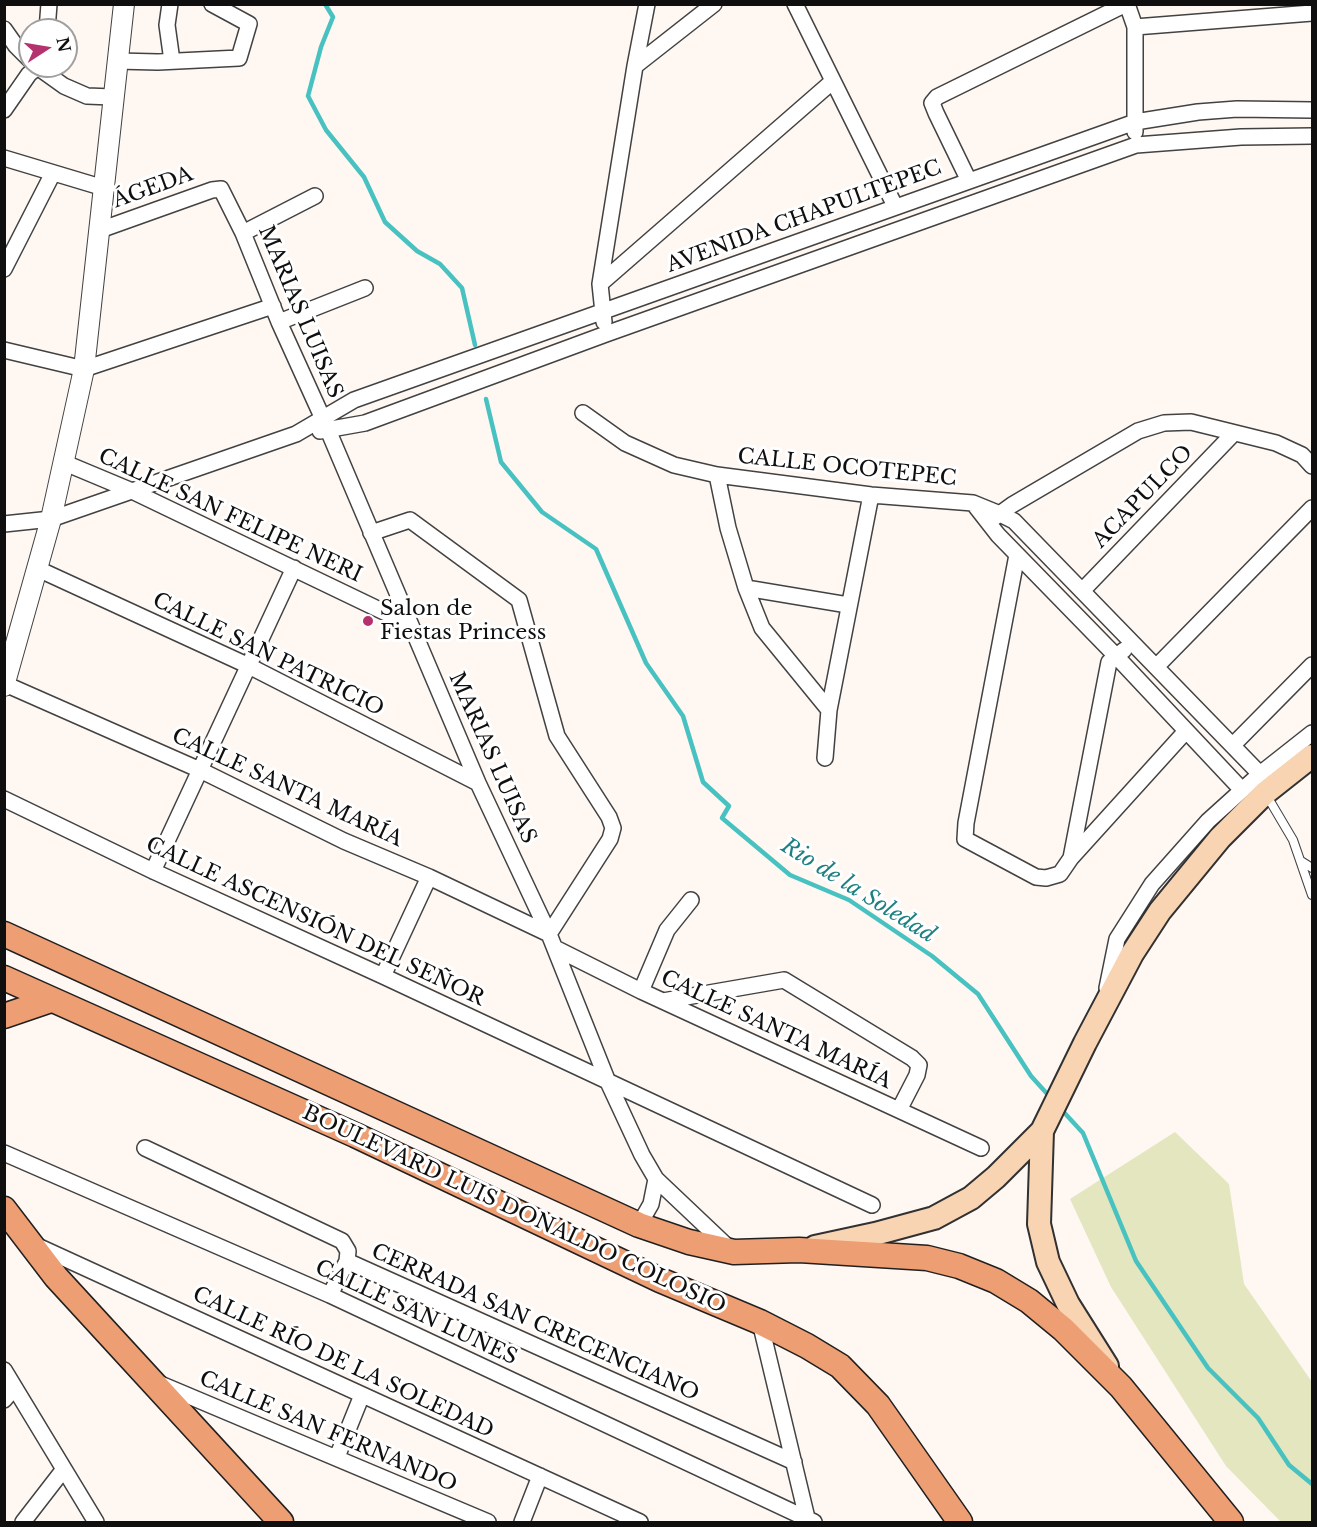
<!DOCTYPE html>
<html>
<head>
<meta charset="utf-8">
<style>
  body { margin:0 }
  #map { position:relative; width:1317px; height:1527px; overflow:hidden; background:#fef7f2; font-family:"Libre Baskerville",serif }
  canvas { display:block }
  .frame { position:absolute; inset:0; border:6px solid #0f0f0f; pointer-events:none }
  .north { position:absolute; left:18px; top:18px; width:60px; height:60px; box-sizing:border-box; background:#fff; border:2px solid #9f9f9f; border-radius:50%; rotate:78deg; font-size:16px; font-weight:700; line-height:24px; text-align:center; color:#0f0f0f }
  .north::after { content:''; display:block; margin:auto; width:21px; height:27px; background:#b4326d; clip-path:polygon(50% 0,100% 100%,50% 72%,0 100%) }
</style>
</head>
<body>
<div id="map">
<canvas width="1317" height="1527"></canvas>
<div class="frame"></div>
<div class="north">N</div>
</div>
<script>
const context = document.querySelector('canvas').getContext('2d');
context.lineJoin = 'round';
function paint(path, color) { context.fillStyle = color; context.fill(path, 'evenodd'); }
const shape = rows => new Path2D(rows.map(r => 'M' + r).join(''));
function trace(path, color, width, dash) { context.strokeStyle = color; context.lineWidth = width; context.lineCap = dash ? 'butt' : 'round'; context.setLineDash(dash || []); context.stroke(path); }
function label(font, color, halo, rows, align = 'center') {
  context.font = font + ' "Libre Baskerville",serif'; context.lineWidth = 6; context.setLineDash([]); context.textBaseline = 'middle'; context.strokeStyle = halo; context.fillStyle = color; for (const [text, x, y, turn = 0] of rows) {
    context.save(); context.translate(x, y); context.rotate((+turn || 0) * Math.PI / 180); context.textAlign = isNaN(turn) ? turn : align; if (halo) context.strokeText(text, 0, 0); context.fillText(text, 0, 0); context.restore();
  }
}
paint(shape([
  [1175,1132,1229,1184,1244,1284,1312,1382,1312,1522,1281,1522,1226,1466,1111,1287,1070,1199]
]), '#e3e6be');
trace(shape([
  [325,4,333,17,321,47,308,96,326,130,364,177,385,222,417,251,440,264,462,288,475,345],
  [486,399,501,462,542,512,596,549,646,663,683,716,703,782,729,806,722,818,790,875,849,900,932,956,978,994,1031,1076,1050,1097],
  [1060,1108,1083,1133,1136,1261,1208,1368,1258,1418,1289,1465,1312,1484]
]), '#48c2c1', 4.5);
const service = shape([
  [1267,796,1293,840,1312,895],
  [1301,861,1312,868]
]);
const minor = shape([
  [170,4,167,25,172,61],
  [795,4,895,206],
  [1127,4,1135,27,1135,132],
  [1135,27,1312,13],
  [4,29,16,46,30,60],
  [47,30,49,4],
  [117,61,158,62,239,58,249,24,212,4],
  [36,66,64,86,87,96,112,97],
  [635,66,714,4],
  [4,110,29,74,39,66],
  [4,158,104,188],
  [969,181,936,113,932,103,937,97,1126,4],
  [100,230,212,190,221,189,243,233,279,322,328,430,478,783,549,934,608,1082,642,1155,656,1179,731,1250],
  [243,233,315,196],
  [4,269,53,173],
  [600,284,833,81],
  [279,322,365,288],
  [604,322,600,284,635,66,647,4],
  [4,350,84,369,273,306],
  [583,413,625,443,674,465,717,475,871,495,973,503,1000,514,1014,521,1260,774],
  [320,431,365,423,606,334,1136,145,1241,137,1312,136],
  [65,463,132,491,409,624],
  [717,475,728,528,746,588,762,628,829,710],
  [973,503,998,535,1116,656,1242,790],
  [994,518,1012,505,1138,431,1164,423,1191,422,1276,443,1302,455,1312,466],
  [4,524,51,519,296,434,354,400,1135,122,1198,112,1237,109,1312,110],
  [1017,555,966,823,965,839,1036,877,1046,878,1060,874,1071,858,1186,731],
  [38,569,249,666,478,783],
  [746,588,848,605],
  [1082,591,1234,433],
  [1156,667,1312,508],
  [5,684,200,770,344,841,429,877,549,934,610,839,613,828,609,817,557,736,519,600,410,520,371,533],
  [1233,745,1312,665],
  [825,758,829,710,871,495],
  [4,799,153,871,383,976,872,1205],
  [1071,858,1109,662,1124,650],
  [153,871,294,568],
  [555,948,641,991,981,1148],
  [383,976,429,877],
  [1107,988,1117,939,1152,884,1208,821,1260,774,1312,733],
  [641,991,667,930,691,900],
  [663,1001,784,980,912,1058,919,1065,917,1075,899,1110],
  [145,1148,342,1241,348,1251,347,1261,330,1295],
  [4,1153,330,1295,814,1522],
  [639,1225,651,1204,656,1179],
  [33,1244,640,1522],
  [347,1261,794,1462],
  [760,1322,807,1518],
  [4,1370,96,1522],
  [158,1383,488,1522],
  [4,1400,14,1388],
  [337,1457,362,1395],
  [23,1522,64,1469],
  [522,1522,540,1476]
]);
const tertiary = shape([
  [4,686,51,519,84,369,124,4]
]);
const secondary = shape([
  [1042,1131,1039,1224,1048,1262,1068,1304,1107,1366],
  [815,1247,875,1234,934,1218,971,1198,996,1177,1042,1131,1085,1043,1132,954,1160,911,1220,838,1265,793,1312,756]
]);
const primary = shape([
  [4,934,639,1225,689,1242,734,1252,799,1250,927,1258,959,1266,996,1281,1029,1301,1063,1329,1121,1387,1231,1522],
  [4,978,355,1135,660,1280,760,1322,807,1346,840,1366,878,1405,960,1522],
  [4,1016,51,1000],
  [4,1209,56,1277,281,1522]
]);
trace(service, '#424242', 10);
trace(minor, '#424242', 18);
trace(tertiary, '#424242', 22);
trace(secondary, '#313131', 26);
trace(primary, '#202020', 27);
trace(service, '#fff', 8);
trace(minor, '#fff', 15);
trace(tertiary, '#fff', 20);
trace(secondary, '#f8d4b3', 22);
trace(primary, '#ed9e73', 24);
for (const [x, y, r, color] of [
  [368,621,6,"#b4326d"]
]) { const dot = new Path2D(); dot.arc(x, y, r, 0, 2 * Math.PI); context.fillStyle = color; context.fill(dot); trace(dot, '#fff', 2); }
label('21px', '#0f0f0f', '#fff', [
  ["ÁGEDA",153,188,-20],
  ["AVENIDA CHAPULTEPEC",804,217,-20],
  ["MARIAS LUISAS",300,312,67],
  ["CALLE OCOTEPEC",847,468,6],
  ["ACAPULCO",1143,497,-46],
  ["CALLE SAN FELIPE NERI",230,516,25],
  ["CALLE SAN PATRICIO",268,655,26],
  ["MARIAS LUISAS",492,758,66],
  ["CALLE SANTA MARÍA",287,788,25],
  ["CALLE ASCENSIÓN DEL SEÑOR",315,922,25],
  ["CALLE SANTA MARÍA",776,1030,25],
  ["BOULEVARD LUIS DONALDO COLOSIO",514,1210,25],
  ["CALLE SAN LUNES",416,1313,25],
  ["CERRADA SAN CRECENCIANO",535,1323,24],
  ["CALLE RÍO DE LA SOLEDAD",343,1363,25],
  ["CALLE SAN FERNANDO",328,1432,23]
]);
label('21px', '#0f0f0f', '#fff', [
  ["Salon de",380,609],
  ["Fiestas Princess",380,633]
], 'left');
label('italic 22px', '#1f8083', '#fff', [
  ["Rio de la Soledad",858,891,32]
]);
</script>
</body>
</html>
